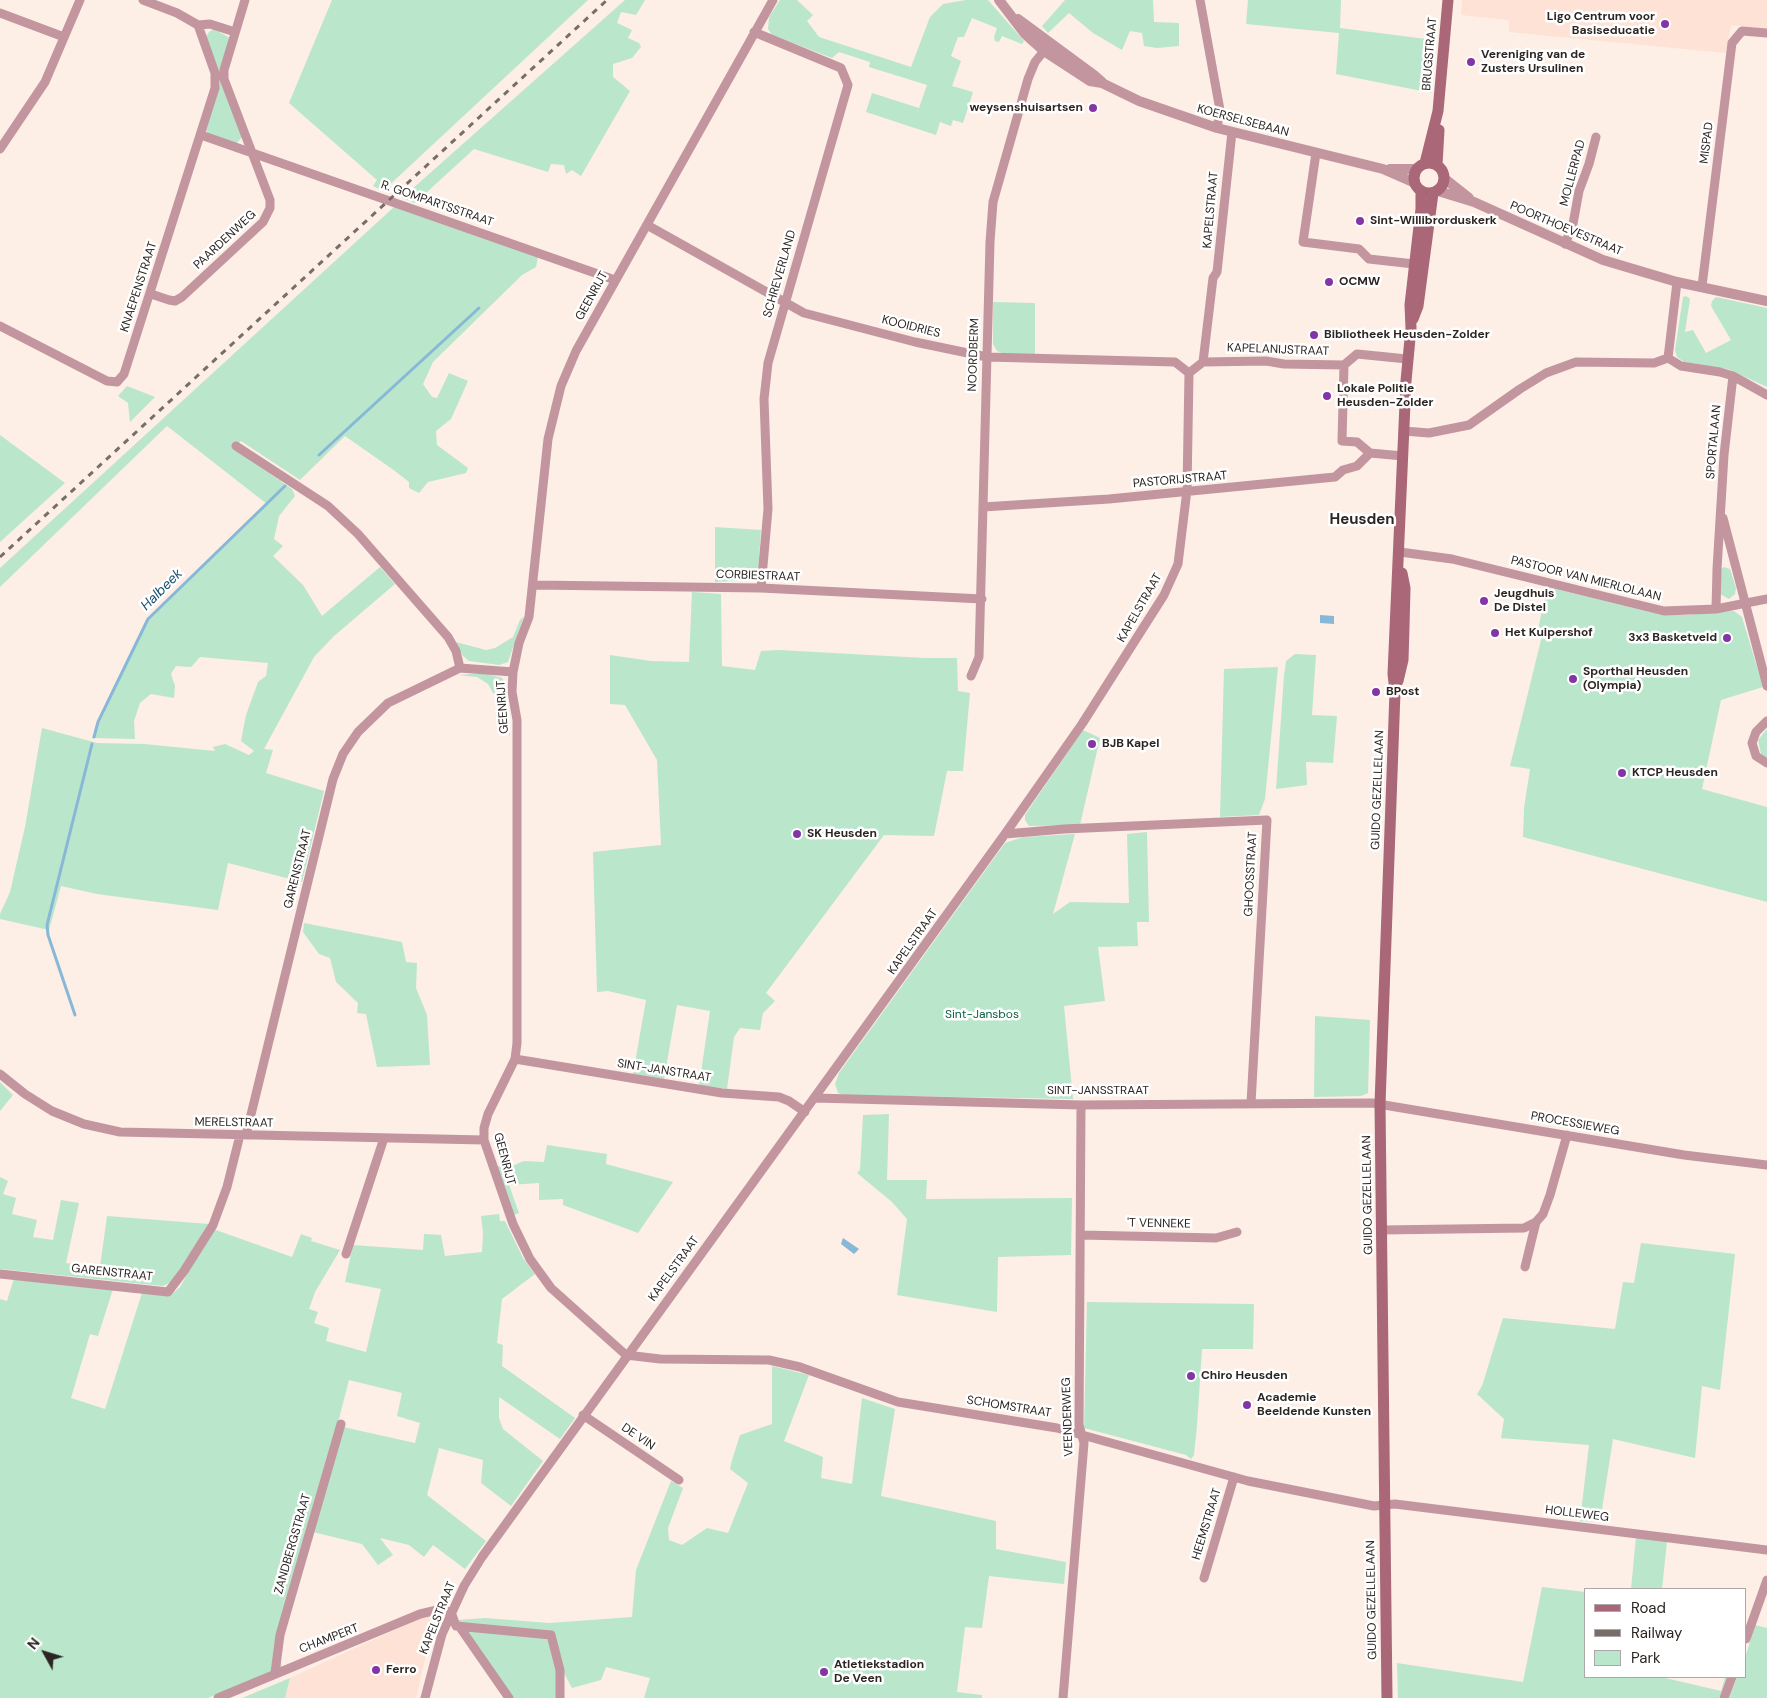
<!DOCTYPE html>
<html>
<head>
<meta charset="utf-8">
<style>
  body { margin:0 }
  #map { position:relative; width:1767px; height:1698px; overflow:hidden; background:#fdeee6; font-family:"DM Sans",sans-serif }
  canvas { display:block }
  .legend { position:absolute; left:1584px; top:1588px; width:162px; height:90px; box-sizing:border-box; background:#fff; border:1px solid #aba8a7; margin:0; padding:6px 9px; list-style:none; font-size:15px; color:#2c2522 }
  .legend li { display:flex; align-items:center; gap:10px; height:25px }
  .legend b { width:25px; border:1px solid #aba8a7 }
  .north { position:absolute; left:20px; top:1628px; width:50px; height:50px; -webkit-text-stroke:4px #fff; paint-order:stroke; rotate:309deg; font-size:14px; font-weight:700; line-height:20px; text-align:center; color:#2c2522 }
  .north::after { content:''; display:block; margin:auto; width:18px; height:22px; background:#2c2522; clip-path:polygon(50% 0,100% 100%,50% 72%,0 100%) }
</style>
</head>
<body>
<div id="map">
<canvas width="1767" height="1698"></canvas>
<ul class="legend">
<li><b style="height:6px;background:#a96778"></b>Road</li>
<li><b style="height:6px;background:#786e69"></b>Railway</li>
<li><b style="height:14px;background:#bae6cc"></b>Park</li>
</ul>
<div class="north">N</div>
</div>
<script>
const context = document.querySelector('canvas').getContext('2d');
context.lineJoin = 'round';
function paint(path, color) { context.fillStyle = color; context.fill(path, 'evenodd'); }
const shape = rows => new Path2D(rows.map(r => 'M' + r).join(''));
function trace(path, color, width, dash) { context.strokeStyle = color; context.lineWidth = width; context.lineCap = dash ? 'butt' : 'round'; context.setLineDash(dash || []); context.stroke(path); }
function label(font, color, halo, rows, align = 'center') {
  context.font = font + ' "DM Sans",sans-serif'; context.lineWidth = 5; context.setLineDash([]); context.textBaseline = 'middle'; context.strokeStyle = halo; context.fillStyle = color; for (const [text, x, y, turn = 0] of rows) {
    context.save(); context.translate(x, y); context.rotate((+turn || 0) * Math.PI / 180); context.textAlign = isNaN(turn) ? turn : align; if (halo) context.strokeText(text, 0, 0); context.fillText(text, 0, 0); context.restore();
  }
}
paint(shape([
  [1462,0,1767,0,1767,29,1731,25,1726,53,1509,32,1509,20,1461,15],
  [437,1614,440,1615,429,1642,416,1698,285,1698,290,1678,421,1618]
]), '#fde2d5');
paint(shape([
  [332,0,588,0,383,191,373,186,377,180,289,103],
  [625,0,645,0,636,15,621,12,617,23,632,30,628,38,639,43,641,47,632,58,613,64,613,77,630,91,581,176,572,170,566,174,564,165,551,164,548,172,474,149,415,203,402,198],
  [780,0,797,0,813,15,807,21,819,37,911,67,930,17,943,4,966,0,988,0,1024,41,1022,44,1002,36,999,42,995,41,994,37,997,28,972,18,964,37,958,37,951,56,961,61,952,86,973,92,963,123,953,120,951,126,940,122,936,135,866,112,872,93,919,108,927,85,869,67,870,62,839,52,832,58,772,35,768,29,769,17],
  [1065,0,1153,0,1154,22,1179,23,1179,46,1157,48,1144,46,1142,33,1130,31,1122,50,1093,33,1069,13,1048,33,1042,26],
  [1248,0,1341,0,1340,28,1426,39,1434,49,1432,93,1336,74,1339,33,1246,24],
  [214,29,230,38,223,66,242,137,236,144,209,135,206,130,220,83,219,71,206,37,209,32],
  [394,207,538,257,536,267,522,275,433,362,423,384,432,397,437,398,449,373,468,381,451,419,436,431,437,445,468,468,466,473,428,482,419,493,409,488,409,482,395,471,345,436,300,480,241,441,233,448,292,489,295,496,279,516,274,539,283,546,273,556,303,585,322,616,380,567,395,584,334,636,314,657,264,749,273,750,266,773,324,791,302,882,228,863,218,910,97,894,61,886,49,930,0,919,0,914,10,892,25,827,42,728,97,743,144,744,215,751,213,747,225,744,249,755,254,751,241,741,246,715,258,682,266,676,268,663,200,657,191,667,176,666,171,674,175,686,174,698,151,694,140,703,134,721,135,739,92,738,150,617,267,504,167,426,0,587,0,568],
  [1686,296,1690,299,1685,332,1693,330,1706,353,1731,340,1711,306,1712,301,1716,297,1767,308,1767,387,1728,369,1684,362,1677,357,1675,350,1683,297],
  [993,302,1035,303,1035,355,1005,354,997,351,993,344],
  [127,386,155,397,130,422,128,403,118,396],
  [0,435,65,483,0,542],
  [715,527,761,530,758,572,753,580,715,582],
  [1724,567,1730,569,1736,588,1735,594,1729,599,1720,594,1721,569],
  [1547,587,1650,612,1685,615,1728,611,1734,611,1742,617,1763,687,1721,700,1702,789,1767,807,1767,902,1523,837,1524,808,1530,769,1510,766,1542,636,1537,634],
  [692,592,721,594,722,666,755,670,761,651,779,650,924,658,957,658,958,691,970,693,963,771,947,771,934,836,884,835,766,993,775,1001,763,1013,760,1030,740,1028,734,1037,727,1089,699,1086,710,1011,677,1005,664,1079,633,1074,646,1000,608,991,597,992,593,852,661,845,657,760,625,705,610,704,610,655,651,661,689,662],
  [524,616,508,662,499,665,469,661,463,656,456,642,486,650,495,648,513,637,520,620],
  [1295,654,1316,655,1312,715,1337,716,1333,763,1306,762,1307,785,1276,789,1284,676,1286,661],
  [1278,667,1265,799,1259,815,1220,817,1224,669],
  [485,673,502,678,505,682,510,737,500,705,488,684,477,677,458,675],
  [1767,729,1767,758,1761,754,1758,740],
  [1083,730,1100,738,1080,825,1029,826,1025,820,1025,815],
  [1147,832,1149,922,1137,922,1138,946,1098,947,1105,1001,1064,1006,1073,1099,844,1095,838,1093,835,1084,839,1073,1005,843,1023,837,1075,834,1053,914,1070,902,1129,903,1127,834],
  [304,923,402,942,406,962,417,963,416,988,427,1015,430,1065,377,1067,366,1014,357,1013,358,1003,336,982,330,958,319,954,303,932],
  [1315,1016,1370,1020,1368,1093,1361,1096,1314,1097],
  [0,1082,13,1095,0,1111],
  [889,1114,887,1180,927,1180,926,1199,1072,1198,1071,1255,998,1257,997,1312,897,1295,907,1219,892,1202,857,1173,860,1170,863,1115],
  [547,1145,607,1154,606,1164,673,1182,638,1233,563,1205,563,1199,539,1200,539,1183,509,1185,519,1213,514,1215,497,1167,500,1166,502,1170,524,1161,544,1162],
  [0,1177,8,1181,3,1194,16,1198,12,1214,37,1220,33,1237,53,1240,61,1200,79,1203,66,1263,100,1267,107,1216,209,1224,175,1280,163,1286,0,1269],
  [499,1214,500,1221,505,1221,523,1258,535,1274,502,1299,497,1343,503,1345,502,1366,575,1418,560,1439,499,1397,499,1418,503,1429,543,1461,511,1506,481,1483,483,1460,439,1448,427,1495,486,1541,465,1569,433,1545,424,1557,409,1545,380,1538,393,1555,378,1565,362,1544,313,1532,343,1427,415,1443,420,1423,397,1416,402,1393,349,1380,278,1655,282,1667,208,1698,0,1698,0,1299,7,1301,14,1278,113,1289,98,1336,90,1334,71,1398,105,1409,142,1293,172,1294,180,1287,213,1229,292,1257,301,1234,312,1238,311,1241,340,1250,315,1292,309,1309,318,1312,314,1323,329,1328,326,1341,366,1352,381,1289,345,1282,353,1245,423,1250,424,1234,441,1235,445,1256,482,1252,483,1233,481,1216],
  [1641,1243,1735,1254,1720,1390,1702,1386,1695,1458,1613,1439,1600,1522,1580,1521,1589,1445,1501,1438,1504,1419,1477,1394,1482,1386,1503,1318,1615,1329,1623,1282,1634,1283],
  [1087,1302,1254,1304,1253,1349,1202,1349,1197,1426,1194,1455,1191,1459,1186,1455,1084,1428],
  [772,1366,809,1375,784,1441,823,1457,821,1478,852,1484,862,1398,895,1409,881,1496,996,1521,996,1549,1066,1562,1064,1584,989,1576,982,1628,965,1627,957,1692,982,1695,982,1698,644,1698,650,1678,606,1667,601,1680,572,1688,564,1673,558,1698,512,1698,458,1620,485,1618,549,1623,632,1617,636,1570,671,1481,683,1488,668,1528,669,1540,682,1545,707,1528,728,1533,748,1483,730,1469,732,1460,740,1435,772,1424],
  [1636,1537,1667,1541,1662,1589,1631,1589],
  [1542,1587,1586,1592,1586,1677,1661,1677,1721,1691,1725,1677,1728,1677,1719,1698,1398,1698,1397,1663,1523,1682],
  [1755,1625,1767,1628,1767,1698,1729,1698,1737,1677,1746,1677,1746,1655],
  [290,1678,285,1698,242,1698]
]), '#bae6cc');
paint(shape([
  [1320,615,1334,616,1334,624,1320,623],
  [843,1238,859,1249,854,1254,841,1244]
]), '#88b8d7');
trace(shape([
  [319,455,479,308],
  [94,737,98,722,148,619,285,486],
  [75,1015,48,935,47,925,92,744]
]), '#88b8d7', 3);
trace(shape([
  [143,0,177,13,198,25,210,24,235,32],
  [1200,0,1220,110,1217,128],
  [0,13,64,37],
  [754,32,841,68,848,85,768,363,764,399,768,509,761,588],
  [201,135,615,280],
  [0,149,45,82,80,0],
  [1316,153,1303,242,1359,249,1369,259,1414,264],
  [647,225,804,313,915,342,987,357,1175,362,1189,373],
  [1565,244,1573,224,1579,191,1589,164,1596,137],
  [1677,282,1668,358,1681,366,1720,372,1733,376,1767,395],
  [1702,286,1732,43,1742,31,1767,33],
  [151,294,169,300,175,301,182,297,263,222,270,208,270,200,224,79,224,70,245,0],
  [0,326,107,381,117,382,124,374,215,88,215,73,198,25],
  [1203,362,1266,361,1284,364,1344,365,1357,354,1407,359],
  [1344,365,1342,441,1357,442,1370,453,1403,456],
  [1189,373,1203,362,1213,278,1217,272,1232,132],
  [1404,431,1429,433,1469,425,1520,389,1546,373,1576,362,1654,363,1668,358],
  [236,446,328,506,358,534,448,637,456,651,460,668],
  [983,507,1109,499,1335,477,1343,470,1357,466,1370,453],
  [1723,518,1767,686],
  [1400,552,1452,559,1664,611,1716,609,1767,599],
  [534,585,761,588,982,599],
  [1716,609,1717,569,1724,455,1733,376],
  [971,676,979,657,990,242,993,202,1028,79,1035,62,1048,46],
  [1767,721,1756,732,1752,743,1756,756,1767,763],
  [1005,834,1064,829,1267,820,1251,1103],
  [515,1059,722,1093,779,1097,789,1101,805,1112],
  [0,1074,25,1094,52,1111,84,1124,120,1132,484,1140],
  [815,1098,1081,1105,1372,1103,1684,1155,1767,1165],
  [246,1135,333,779,343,754,358,732,388,703,460,668,513,672],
  [1382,1230,1524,1228,1536,1222,1543,1214,1550,1195,1567,1135],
  [1081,1235,1216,1238,1237,1232],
  [346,1254,384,1138],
  [1525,1267,1536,1222],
  [0,1274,168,1292,184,1271,213,1225,227,1187,240,1135],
  [626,1355,551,1288,530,1259,513,1224,484,1140,484,1128,488,1114,515,1059,517,1043,517,720,512,692,513,672,519,643,529,617,548,439,561,386,576,351,773,0],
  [626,1355,660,1359,769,1360,800,1367,898,1402,1057,1428,1248,1481,1374,1506,1395,1504,1767,1550],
  [583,1415,679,1480],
  [1204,1578,1234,1477],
  [459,1626,509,1698],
  [1746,1639,1767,1580],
  [275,1673,280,1635,341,1424],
  [218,1698,420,1614,437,1610,451,1612,456,1626,551,1635,560,1670,560,1698],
  [425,1698,442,1634,464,1586,482,1557,1005,834,1082,724,1164,595,1178,564,1187,490,1189,373],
  [1063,1698,1084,1443,1079,1425,1081,1105],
  [1724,1698,1732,1677]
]), '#c3959f', 9);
trace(shape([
  [999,0,1025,34,1044,51,1090,81,1102,83,1139,101,1217,128,1383,169,1415,183],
  [1018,19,1094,75,1102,82],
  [1390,169,1416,169],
  [1445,179,1469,198],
  [1438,191,1474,202,1603,260,1677,282,1767,301]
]), '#c3959f', 10);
trace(shape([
  '1414 178a15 15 0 1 1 30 0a15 15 0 1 1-30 0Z',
  [1425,163,1438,111,1448,0],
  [1437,165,1439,130],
  [1413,319,1418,306,1433,193],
  [1398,681,1403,660,1404,627,1405,588,1402,573],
  [1387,1698,1380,1104,1395,692,1393,674,1406,381,1411,328,1410,305,1421,209,1421,191]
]), '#a96778', 11);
trace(shape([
  [0,557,607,0]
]), '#786e69', 3, [6, 6]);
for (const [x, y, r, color] of [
  [1665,24,5,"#8335a5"],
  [1471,62,5,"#8335a5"],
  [1093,108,5,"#8335a5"],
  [1360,221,5,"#8335a5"],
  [1329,282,5,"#8335a5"],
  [1314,335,5,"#8335a5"],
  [1327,396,5,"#8335a5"],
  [1484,601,5,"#8335a5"],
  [1495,633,5,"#8335a5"],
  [1727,638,5,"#8335a5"],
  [1573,679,5,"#8335a5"],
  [1376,692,5,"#8335a5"],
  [1092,744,5,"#8335a5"],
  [1622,773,5,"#8335a5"],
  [797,834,5,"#8335a5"],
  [1191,1376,5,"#8335a5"],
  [1247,1405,5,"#8335a5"],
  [376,1670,5,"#8335a5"],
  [824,1672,5,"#8335a5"]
]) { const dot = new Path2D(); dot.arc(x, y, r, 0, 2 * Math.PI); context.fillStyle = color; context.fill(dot); trace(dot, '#fff', 2); }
label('bold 12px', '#2c2522', '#fff', [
  ["Ligo Centrum voor",1655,17,"right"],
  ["Basiseducatie",1655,31,"right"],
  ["Vereniging van de",1481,55],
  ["Zusters Ursulinen",1481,69],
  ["weysenshuisartsen",1083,108,"right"],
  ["Sint-Willibrorduskerk",1370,221],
  ["OCMW",1339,282],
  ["Bibliotheek Heusden-Zolder",1324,335],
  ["Lokale Politie",1337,389],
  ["Heusden-Zolder",1337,403],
  ["Jeugdhuis",1494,594],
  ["De Distel",1494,608],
  ["Het Kuipershof",1505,633],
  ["3x3 Basketveld",1717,638,"right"],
  ["Sporthal Heusden",1583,672],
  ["(Olympia)",1583,686],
  ["BPost",1386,692],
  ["BJB Kapel",1102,744],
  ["KTCP Heusden",1632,773],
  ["SK Heusden",807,834],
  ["Chiro Heusden",1201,1376],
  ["Academie",1257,1398],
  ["Beeldende Kunsten",1257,1412],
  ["Atletiekstadion",834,1665],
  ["De Veen",834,1679],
  ["Ferro",386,1670]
], 'left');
label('12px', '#2c2522', '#fff', [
  ["BRUGSTRAAT",1430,54,-85],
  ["KOERSELSEBAAN",1243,121,15],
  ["MISPAD",1707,143,-83],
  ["MOLLERPAD",1573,173,-75],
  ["R. GOMPARTSSTRAAT",437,204,19],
  ["KAPELSTRAAT",1211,210,-85],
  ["POORTHOEVESTRAAT",1566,229,23],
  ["PAARDENWEG",225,240,-43],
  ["SCHREVERLAND",780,274,-74],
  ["KNAEPENSTRAAT",139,287,-72],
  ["GEENRIJT",592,296,-61],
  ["KOOIDRIES",911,327,14],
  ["KAPELANIJSTRAAT",1278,350,2],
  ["NOORDBERM",974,355,-88],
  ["SPORTALAAN",1714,442,-85],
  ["PASTORIJSTRAAT",1180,480,-5],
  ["CORBIESTRAAT",758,576,2],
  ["PASTOOR VAN MIERLOLAAN",1586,579,14],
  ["KAPELSTRAAT",1140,608,-60],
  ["GEENRIJT",503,707,-94],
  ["GUIDO GEZELLELAAN",1378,790,-88],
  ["GARENSTRAAT",298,869,-76],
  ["GHOOSSTRAAT",1251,874,-87],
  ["KAPELSTRAAT",913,942,-55],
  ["SINT-JANSTRAAT",664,1071,9],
  ["SINT-JANSSTRAAT",1098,1091],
  ["MERELSTRAAT",234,1123,1],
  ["PROCESSIEWEG",1575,1124,10],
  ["GEENRIJT",504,1159,75],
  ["GUIDO GEZELLELAAN",1368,1195,-91],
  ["'T VENNEKE",1159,1224,1],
  ["KAPELSTRAAT",674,1269,-54],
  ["GARENSTRAAT",112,1273,6],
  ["SCHOMSTRAAT",1009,1407,9],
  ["VEENDERWEG",1068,1417,-92],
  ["DE VIN",638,1437,34],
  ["HOLLEWEG",1577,1514,7],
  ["HEEMSTRAAT",1207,1524,-73],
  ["ZANDBERGSTRAAT",293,1544,-74],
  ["GUIDO GEZELLELAAN",1372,1600,-91],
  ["KAPELSTRAAT",438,1618,-68],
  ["CHAMPERT",329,1639,-21]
]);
label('12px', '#09623e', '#fff', [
  ["Sint-Jansbos",982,1015]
]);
label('italic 14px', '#185070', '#fff', [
  ["Halbeek",162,590,-45]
]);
label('bold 15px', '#2c2522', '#fff', [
  ["Heusden",1362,520]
]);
</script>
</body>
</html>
